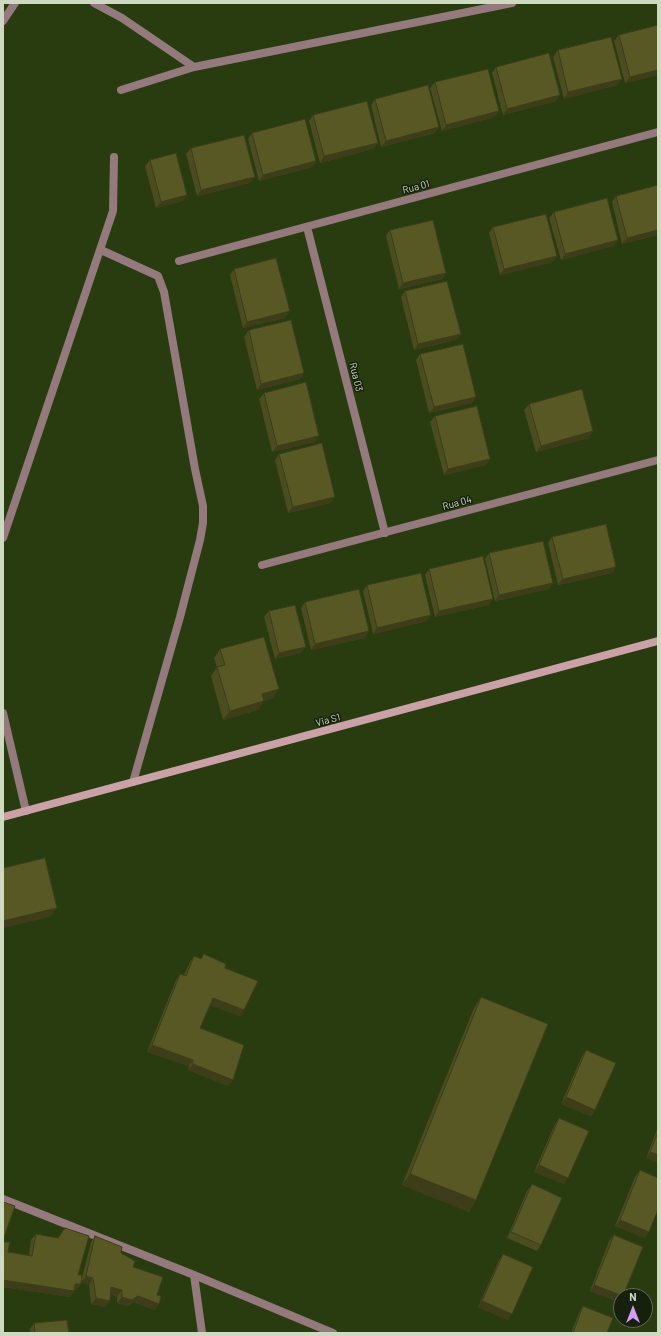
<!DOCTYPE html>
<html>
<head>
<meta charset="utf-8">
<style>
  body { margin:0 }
  #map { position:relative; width:661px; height:1336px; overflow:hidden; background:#283c0f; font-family:Barlow,sans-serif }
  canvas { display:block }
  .frame { position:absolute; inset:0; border:4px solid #cddac1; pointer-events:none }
  .north { position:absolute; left:613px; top:1288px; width:40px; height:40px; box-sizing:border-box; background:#17200d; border:1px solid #606a55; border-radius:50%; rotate:0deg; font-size:11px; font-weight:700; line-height:16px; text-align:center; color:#cddac1 }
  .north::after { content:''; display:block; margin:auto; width:14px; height:18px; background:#d39cfc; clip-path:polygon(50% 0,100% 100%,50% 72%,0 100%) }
</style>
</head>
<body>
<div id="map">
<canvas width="661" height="1336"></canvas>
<div class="frame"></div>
<div class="north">N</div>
</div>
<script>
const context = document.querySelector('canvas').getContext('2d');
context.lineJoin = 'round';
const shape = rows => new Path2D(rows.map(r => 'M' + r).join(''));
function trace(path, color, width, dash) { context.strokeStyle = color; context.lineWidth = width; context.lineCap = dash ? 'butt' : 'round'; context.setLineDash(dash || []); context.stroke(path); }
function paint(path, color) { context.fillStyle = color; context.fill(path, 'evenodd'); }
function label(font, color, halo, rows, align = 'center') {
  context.font = font + ' Barlow,sans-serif'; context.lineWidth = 3; context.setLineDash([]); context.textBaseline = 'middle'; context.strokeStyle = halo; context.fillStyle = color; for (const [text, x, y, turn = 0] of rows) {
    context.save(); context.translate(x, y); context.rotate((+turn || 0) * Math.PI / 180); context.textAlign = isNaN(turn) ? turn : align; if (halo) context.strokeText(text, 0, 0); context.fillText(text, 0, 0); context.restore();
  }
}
trace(shape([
  [94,3,122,18,194,67],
  [3,21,15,3],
  [121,90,194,67,512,3],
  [307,227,385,533],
  [101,250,158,276,164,292,195,469,203,506,203,523,200,540,180,617,133,782],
  [179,261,658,132],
  [3,538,113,211,114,157],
  [262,565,658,460],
  [3,713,26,811],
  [3,1199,194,1275,333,1333],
  [194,1275,202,1333]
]), '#947a7d', 8);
trace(shape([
  [3,817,658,641]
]), '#caa1a6', 8);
paint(shape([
  [658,25,658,75,625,83,614,41,619,35],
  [558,50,617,85,564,99,553,57],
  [496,67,556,101,503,115,492,73],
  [435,82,495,117,442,131,430,88],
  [375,99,435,133,381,147,371,105],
  [313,115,378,143,373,149,320,163,309,121],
  [252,133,316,161,312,167,259,181,248,139],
  [191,148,250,183,197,196,186,154],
  [150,160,187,195,183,201,156,208,145,166],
  [616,196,658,235,622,244,612,202],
  [554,212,618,240,613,246,561,260,549,218],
  [493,227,553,262,500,275,489,233],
  [390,230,446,273,442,279,399,289,386,236],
  [234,269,285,318,243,328,230,275],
  [405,291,461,334,456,340,414,350,401,297],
  [249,330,304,373,300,379,257,390,244,337],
  [420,354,472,403,429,413,416,360],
  [264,393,315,442,272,452,259,399],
  [529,404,589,438,536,452,524,410],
  [435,416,490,459,486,465,444,475,430,422],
  [279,454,335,497,331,503,288,513,275,460],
  [552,537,616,567,612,573,558,585,548,543],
  [489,553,553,583,549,589,495,601,485,559],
  [429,569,493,599,488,605,435,617,425,575],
  [367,585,427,621,373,634,363,591],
  [305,602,365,638,311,650,301,608],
  [269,611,301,653,275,659,264,617],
  [220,649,273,698,264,701,258,710,223,720,211,676,217,667,214,658],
  [204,954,225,968,244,1010,240,1016,210,1005,200,1028,233,1080,228,1086,188,1070,189,1066,147,1052,176,980,180,974,184,975,190,962,194,956,201,959],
  [481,997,476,1200,469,1212,402,1185,474,1008],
  [586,1050,595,1110,591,1116,561,1104,582,1056],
  [559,1118,564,1184,534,1172,555,1124],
  [658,1127,658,1163,646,1158],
  [640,1170,645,1238,615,1226,635,1177],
  [532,1184,541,1245,537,1251,507,1238,527,1191],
  [36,1234,78,1275,81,1282,91,1242,95,1236,121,1253,157,1295,155,1310,133,1302,128,1306,117,1303,117,1297,110,1294,110,1301,105,1307,91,1304,89,1285,81,1282,77,1290,74,1290,70,1297,3,1287,3,1242,8,1252,29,1255,31,1240],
  [614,1235,619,1302,590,1291,609,1241],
  [503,1254,508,1320,478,1307,499,1260],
  [583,1306,607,1333,571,1333,579,1313],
  [34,1323,69,1333,30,1333,30,1329],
  [658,1327,658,1333,656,1333]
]), '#4b4c1f');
paint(shape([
  [658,70,658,75,625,83,630,77],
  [622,79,617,85,564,99,568,92],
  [560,95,556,101,503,115,507,109],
  [499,111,495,117,442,131,446,125],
  [439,127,435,133,381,147,386,141],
  [378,143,373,149,320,163,324,156],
  [316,161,312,167,259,181,263,175],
  [255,177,250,183,197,196,201,190],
  [187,195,183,201,156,208,161,202],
  [658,230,658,235,622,244,627,238],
  [618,240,613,246,561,260,565,254],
  [557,256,553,262,500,275,504,269],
  [446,273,442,279,399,289,403,283],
  [290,311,285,318,243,328,247,322],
  [461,334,456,340,414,350,418,344],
  [304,373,300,379,257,390,261,384],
  [476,397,472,403,429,413,434,407],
  [593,431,589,438,536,452,541,446],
  [319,436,315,442,272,452,277,446],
  [490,459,486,465,444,475,448,469],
  [335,497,331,503,288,513,293,507],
  [616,567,612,573,558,585,563,579],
  [553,583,549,589,495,601,499,595],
  [493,599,488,605,435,617,439,611],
  [431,615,427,621,373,634,377,628],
  [369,631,365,638,311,650,315,644],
  [306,647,301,653,275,659,279,653],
  [279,689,273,698,255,703,262,694],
  [264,701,258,710,223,720,230,711],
  [57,908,50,917,3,928,3,921],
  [213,998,244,1010,240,1016,208,1004],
  [152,1045,193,1060,189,1066,147,1052],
  [193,1064,233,1080,228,1086,188,1070],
  [566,1097,595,1110,591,1116,561,1104],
  [650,1152,658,1155,658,1163,646,1158],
  [539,1165,568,1178,564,1184,534,1172],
  [410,1174,476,1200,469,1212,402,1185],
  [620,1220,649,1232,645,1238,615,1226],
  [86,1276,93,1278,89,1285,81,1282],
  [3,1280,74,1291,70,1297,3,1287],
  [75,1284,81,1284,77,1290,70,1290],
  [594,1285,622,1296,621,1296,621,1299,619,1302,590,1291],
  [111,1287,122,1290,117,1297,107,1293],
  [138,1296,159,1304,155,1310,133,1302,128,1306,117,1303,122,1297],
  [96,1298,110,1301,105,1307,91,1304],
  [482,1301,512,1314,508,1320,478,1307]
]), '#3d3e19');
const building = shape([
  [658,25,658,70,630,77,619,35,658,25],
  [611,37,622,79,568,92,558,50,611,37],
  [549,53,560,95,507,109,496,67,549,53],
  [488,69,499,111,446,125,435,82,488,69],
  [428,85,439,127,386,141,375,99,428,85],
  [367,101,378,143,324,156,313,115,367,101],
  [305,119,316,161,263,175,252,133,305,119],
  [244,135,255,177,201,190,191,148,244,135],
  [176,153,187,195,161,202,150,160,176,153],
  [658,185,658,230,627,238,616,196,658,185],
  [607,198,618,240,565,254,554,212,607,198],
  [546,214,557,256,504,269,493,227,546,214],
  [433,220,446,273,403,283,390,230,433,220],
  [276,258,290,311,247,322,234,269,276,258],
  [447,281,461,334,418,344,405,291,447,281],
  [291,320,304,373,261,384,249,330,291,320],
  [463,344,476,397,434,407,420,354,463,344],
  [306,382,319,436,277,446,264,393,306,382],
  [582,389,593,431,541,446,529,404,582,389],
  [477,406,490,459,448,469,435,416,477,406],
  [322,443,335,497,293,507,279,454,322,443],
  [606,524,616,567,563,579,552,537,606,524],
  [543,541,553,583,499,595,489,553,543,541],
  [483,556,493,599,439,611,429,569,483,556],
  [421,573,431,615,377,628,367,585,421,573],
  [359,589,369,631,315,644,305,602,359,589],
  [295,605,306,647,279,653,269,611,295,605],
  [264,637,279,689,262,694,264,701,230,711,217,667,225,665,220,649,264,637],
  [45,858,57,908,3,921,3,868,45,858],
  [204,954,226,964,225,968,258,981,244,1010,213,998,200,1028,244,1045,233,1080,193,1064,193,1060,152,1045,180,974,186,976,194,956,201,959,204,954],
  [481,997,548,1024,476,1200,410,1174,481,997],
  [586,1050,616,1063,595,1110,566,1097,586,1050],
  [559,1118,589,1131,568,1178,539,1165,559,1118],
  [658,1132,658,1155,650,1152,658,1132],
  [640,1170,658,1178,658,1210,649,1232,620,1220,640,1170],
  [532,1184,562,1198,541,1245,511,1232,532,1184],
  [3,1202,15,1206,3,1240,3,1202],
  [65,1228,89,1236,78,1275,82,1275,81,1284,75,1284,74,1291,3,1280,3,1242,10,1242,8,1252,32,1256,36,1234,58,1238,65,1228],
  [614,1235,643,1247,623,1296,594,1285,614,1235],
  [95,1236,122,1247,121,1253,135,1261,133,1267,163,1277,157,1295,161,1296,159,1304,138,1296,132,1300,122,1297,122,1290,111,1287,110,1301,96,1298,93,1278,86,1276,95,1236],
  [503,1254,533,1267,512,1314,482,1301,503,1254],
  [583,1306,613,1318,607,1333,573,1333,583,1306],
  [67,1320,69,1333,32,1333,35,1332,34,1323,67,1320]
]);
paint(building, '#575824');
trace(building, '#3d3e19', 1);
label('10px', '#cddac1', '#17200d', [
  ["Rua 01",416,187,-15],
  ["Rua 03",356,377,76],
  ["Rua 04",457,503,-15],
  ["Via S1",328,720,-15]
]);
</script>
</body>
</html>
